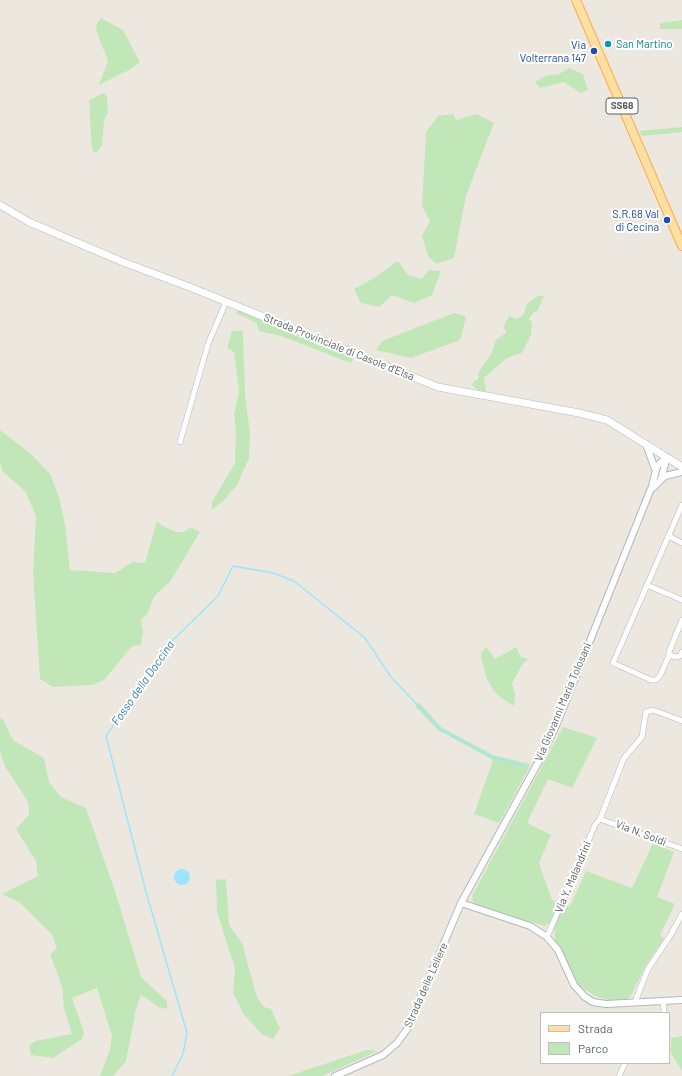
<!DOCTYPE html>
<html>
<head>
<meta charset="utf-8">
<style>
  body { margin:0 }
  #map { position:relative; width:682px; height:1076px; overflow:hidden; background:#ede8df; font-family:Barlow,sans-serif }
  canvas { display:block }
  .legend { position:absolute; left:540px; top:1012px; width:130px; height:52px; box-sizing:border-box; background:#fff; border:1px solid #bcbfc0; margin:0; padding:5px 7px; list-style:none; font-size:12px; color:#585e62 }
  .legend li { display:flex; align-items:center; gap:8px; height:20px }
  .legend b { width:20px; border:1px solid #bcbfc0 }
</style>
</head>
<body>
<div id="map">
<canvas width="682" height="1076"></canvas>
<ul class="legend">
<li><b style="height:5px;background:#ffe0a2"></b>Strada</li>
<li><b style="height:11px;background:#c1e7b9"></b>Parco</li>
</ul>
</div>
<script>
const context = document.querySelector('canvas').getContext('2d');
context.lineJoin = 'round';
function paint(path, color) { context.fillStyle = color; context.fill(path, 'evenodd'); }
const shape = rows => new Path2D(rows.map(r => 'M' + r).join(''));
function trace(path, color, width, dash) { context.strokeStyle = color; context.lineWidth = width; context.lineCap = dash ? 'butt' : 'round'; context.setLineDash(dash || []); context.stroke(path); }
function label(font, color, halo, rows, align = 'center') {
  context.font = font + ' Barlow,sans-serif'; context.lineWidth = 4; context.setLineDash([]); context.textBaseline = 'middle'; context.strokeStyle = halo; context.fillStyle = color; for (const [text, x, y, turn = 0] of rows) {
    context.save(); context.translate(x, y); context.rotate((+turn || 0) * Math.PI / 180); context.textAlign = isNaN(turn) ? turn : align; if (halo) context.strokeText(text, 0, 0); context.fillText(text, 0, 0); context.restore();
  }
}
paint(shape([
  [101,18,123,30,140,62,129,70,99,85,108,61,97,33,96,25],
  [682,20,682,29,660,29,660,23],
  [569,68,583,74,588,90,581,93,564,82,540,88,535,82,545,76,559,74],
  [104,93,107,97,108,112,104,121,102,146,96,153,93,152,91,138,89,100],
  [453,114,456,120,477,114,494,123,466,196,454,258,436,264,428,256,422,236,430,221,422,206,426,132,438,116],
  [682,127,682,132,641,136,640,131],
  [398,261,408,275,421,279,429,270,441,271,432,295,414,303,392,295,379,307,361,303,354,289,374,278],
  [538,296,544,296,538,310,532,314,529,319,532,323,531,335,522,353,507,358,484,378,486,391,477,390,471,384,479,378,478,373,492,352,496,340,507,332,503,327,509,316,517,319,523,315,527,304],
  [238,309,354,357,351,363,281,336,259,331,257,323,236,313],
  [454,313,466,317,460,340,411,358,376,350,382,341],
  [232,331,243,331,245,395,250,433,249,458,237,485,225,499,212,510,212,502,235,463,236,429,234,415,239,391,234,352,227,348],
  [0,430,31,454,50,474,59,497,65,525,70,570,115,573,133,562,145,563,157,521,161,525,176,532,184,532,191,527,200,532,170,582,155,595,147,614,141,620,143,633,141,645,132,646,104,680,92,685,53,687,40,679,33,573,36,516,25,491,2,471,0,461],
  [486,647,495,659,516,647,521,657,528,659,522,665,512,683,515,694,514,706,500,697,493,690,486,677,481,656,482,652],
  [419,702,441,727,493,755,530,764,528,770,499,823,474,814,493,760,438,730,415,706],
  [2,718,13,740,44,758,49,782,61,797,86,808,116,894,141,977,167,1001,167,1009,159,1007,141,995,136,1009,126,1061,113,1076,100,1076,110,1050,112,1036,97,988,72,998,84,1032,82,1039,53,1058,31,1055,29,1046,35,1041,72,1034,64,1008,62,987,50,954,57,948,52,935,19,902,2,894,38,876,36,861,16,829,29,815,28,802,5,766,0,752,0,719],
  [563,727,597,738,572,788,548,779,527,823,551,835,539,863,552,900,558,903,550,923,545,926,484,909,473,902,472,896],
  [653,843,674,852,657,897,675,904,660,935,664,939,646,965,632,994,627,1000,608,1000,595,996,578,985,567,961,555,941,554,927,564,905,570,906,586,871,632,888],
  [226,879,229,925,242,943,257,997,264,1007,271,1009,280,1029,273,1039,262,1034,244,1015,233,993,235,968,217,912,216,880],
  [682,1036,682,1071,671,1053,671,1038],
  [367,1050,378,1051,322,1076,288,1076]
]), '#c1e7b9');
paint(shape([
  '174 877a8 8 0 1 1 16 0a8 8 0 1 1-16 0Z'
]), '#9de5ff');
trace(shape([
  [172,1076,183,1054,187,1033,146,892,106,736,171,642,218,596,233,566,273,573,294,581,365,638,391,677,440,729,492,757,525,767]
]), '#9de5ff', 1.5);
const minor = shape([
  [180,442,208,344,226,302],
  [669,536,682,543],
  [647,585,682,600],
  [682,620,669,652,669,655,676,657,680,656,682,652],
  [669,655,660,676,656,680,651,680,613,663,682,505],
  [600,819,624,758,642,737,646,712,653,710,682,721],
  [600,819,682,849],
  [547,937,595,825,600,819],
  [663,1001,664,1013],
  [635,1002,648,969,670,936,682,914],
  [619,1076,625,1063]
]);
const tertiary = shape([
  [646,444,655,469],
  [661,479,667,457],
  [653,488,665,476,682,472],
  [461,903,530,926,547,937,558,950,574,985,585,997,593,1002,606,1004,682,1000],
  [335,1076,383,1055,397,1043,408,1028,461,903,539,761,555,728,652,486,657,466,667,457]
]);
const secondary = shape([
  [0,205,29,222,123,262,187,286,438,387,579,413,607,420,682,467]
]);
const primary = shape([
  [576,0,682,246]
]);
trace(minor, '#b2b8bc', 6);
trace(tertiary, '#b2b8bc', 8);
trace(secondary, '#b3b9be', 8);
trace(primary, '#fdab48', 10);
trace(minor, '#fff', 5);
trace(tertiary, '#fff', 6);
trace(secondary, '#fff', 7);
trace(primary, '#ffe0a2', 8);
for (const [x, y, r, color] of [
  [608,44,4,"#0f9aa8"],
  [594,51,4,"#1a4fb4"],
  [667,220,4,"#1a4fb4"]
]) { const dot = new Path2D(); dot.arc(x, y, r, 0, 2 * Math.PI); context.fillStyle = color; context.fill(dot); trace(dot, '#fff', 1.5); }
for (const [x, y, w] of [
  [622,106,32]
]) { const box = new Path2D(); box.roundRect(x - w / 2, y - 8, w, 16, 3); context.fillStyle = '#fff'; context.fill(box); trace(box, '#585e62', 1); }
label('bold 10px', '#585e62', null, [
  ["SS68",622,106]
]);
label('11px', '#0d838f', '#fff', [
  ["San Martino",616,44]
], 'left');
label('11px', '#164399', '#fff', [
  ["Via",586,45],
  ["Volterrana 147",586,58],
  ["S.R.68 Val",659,214],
  ["di Cecina",659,227]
], 'right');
label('11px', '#585e62', '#fff', [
  ["Strada Provinciale di Casole d'Elsa",339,347,22],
  ["Via Giovanni Maria Tolosani",563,702,-67],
  ["Via N. Soldi",641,833,21],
  ["Via Y. Malandrini",573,877,-67],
  ["Strada delle Lellere",426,985,-66]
]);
label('italic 12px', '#2f7ea7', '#fff', [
  ["Fosso della Doccina",143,683,-55]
]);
</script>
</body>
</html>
